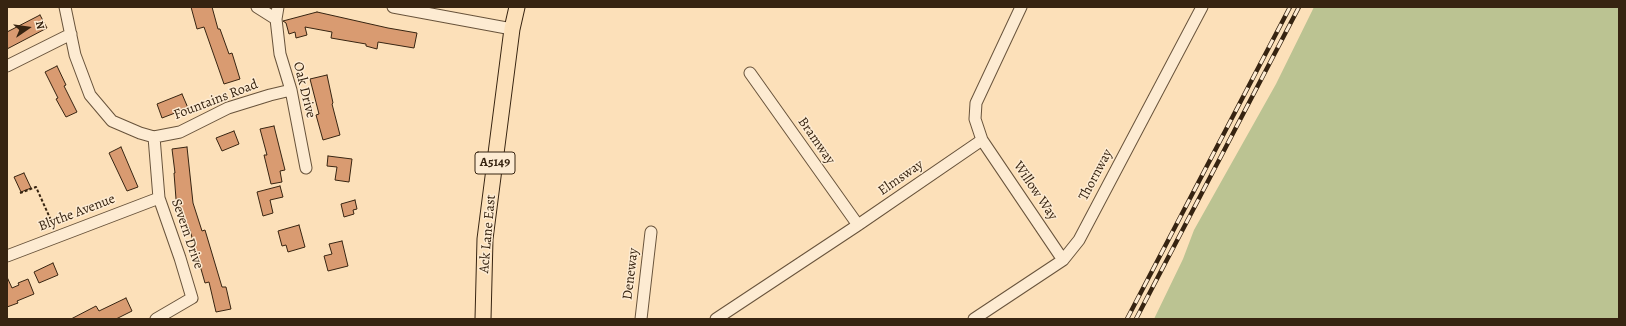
<!DOCTYPE html>
<html>
<head>
<meta charset="utf-8">
<style>
  body { margin:0 }
  #map { position:relative; width:1626px; height:326px; overflow:hidden; background:#fce0b9; font-family:Alegreya,serif }
  canvas { display:block }
  .frame { position:absolute; inset:0; border:8px solid #372411; pointer-events:none }
  .north { position:absolute; left:8px; top:8px; width:40px; height:40px; -webkit-text-stroke:3px #fdebd2; paint-order:stroke; rotate:77deg; font-size:11px; font-weight:700; line-height:16px; text-align:center; color:#372411 }
  .north::after { content:''; display:block; margin:auto; width:14px; height:18px; background:#372411; clip-path:polygon(50% 0,100% 100%,50% 72%,0 100%) }
</style>
</head>
<body>
<div id="map">
<canvas width="1626" height="326"></canvas>
<div class="frame"></div>
<div class="north">N</div>
</div>
<script>
const context = document.querySelector('canvas').getContext('2d');
context.lineJoin = 'round';
function paint(path, color) { context.fillStyle = color; context.fill(path, 'evenodd'); }
const shape = rows => new Path2D(rows.map(r => 'M' + r).join(''));
function trace(path, color, width, dash) { context.strokeStyle = color; context.lineWidth = width; context.lineCap = dash ? 'butt' : 'round'; context.setLineDash(dash || []); context.stroke(path); }
function label(font, color, halo, rows, align = 'center') {
  context.font = font + ' Alegreya,serif'; context.lineWidth = 3; context.setLineDash([]); context.textBaseline = 'middle'; context.strokeStyle = halo; context.fillStyle = color; for (const [text, x, y, turn = 0] of rows) {
    context.save(); context.translate(x, y); context.rotate((+turn || 0) * Math.PI / 180); context.textAlign = isNaN(turn) ? turn : align; if (halo) context.strokeText(text, 0, 0); context.fillText(text, 0, 0); context.restore();
  }
}
paint(shape([
  [1314,7,1619,7,1619,319,1154,319,1183,259,1194,230,1276,84]
]), '#bbc392');
const building = shape([
  [191,7,212,7,218,29,220,29,229,54,232,53,240,79,224,84,204,27,197,29,191,7],
  [317,12,388,28,417,33,414,48,378,42,377,49,366,46,366,44,331,38,332,32,305,27,307,35,296,38,295,32,289,34,286,23,283,21,317,12],
  [40,15,47,28,7,49,7,32,40,15],
  [57,66,66,85,64,86,77,112,66,117,56,99,58,98,45,72,57,66],
  [327,75,333,103,332,104,340,135,323,140,316,115,319,114,310,79,327,75],
  [182,94,188,108,162,118,157,104,182,94],
  [274,126,285,170,280,171,282,182,271,184,264,155,267,155,260,129,274,126],
  [234,131,239,144,222,151,216,138,234,131],
  [121,147,138,187,127,191,109,153,121,147],
  [187,147,193,203,202,231,205,230,222,287,226,287,231,309,216,312,209,282,205,283,189,227,186,228,176,199,174,173,175,173,172,149,187,147],
  [328,156,352,159,349,182,335,180,337,167,327,166,328,156],
  [24,173,31,188,21,192,14,177,24,173],
  [280,186,283,197,270,200,273,213,263,216,257,192,280,186],
  [355,200,357,209,353,210,354,214,344,217,341,204,355,200],
  [299,225,305,247,288,252,286,245,282,246,278,231,299,225],
  [342,241,348,266,328,271,324,256,332,254,329,244,342,241],
  [53,263,58,275,39,283,34,272,53,263],
  [7,277,12,288,19,285,18,283,28,279,34,294,17,301,18,303,7,307,7,277],
  [126,298,132,311,116,319,71,319,96,306,99,311,126,298]
]);
paint(building, '#d99b71');
trace(building, '#372411', 1);
const minor = shape([
  [65,7,75,55,90,95,112,121,140,133,154,137,180,132,228,108,270,95,291,90],
  [257,7,276,19],
  [278,7,276,19,280,54,291,90,306,168],
  [393,7,512,29],
  [7,66,71,34],
  [750,73,858,225],
  [154,137,159,198,180,258,192,298,156,319],
  [982,140,1063,260],
  [7,256,159,198],
  [641,319,651,232],
  [716,319,858,225,982,140,975,119,976,103,1021,7],
  [974,319,1063,260,1079,240,1202,7]
]);
const major = shape([
  [483,319,485,239,512,29,517,7]
]);
trace(minor, '#68533b', 13);
trace(major, '#372411', 17);
trace(shape([
  [20,193,36,187,54,227]
]), '#372411', 2, [3, 2]);
trace(minor, '#fdebd2', 11);
trace(major, '#fce0b9', 15);
const rail = shape([
  [1127,319,1290,7],
  [1136,319,1299,7]
]);
trace(rail, '#372411', 4.5);
trace(rail, '#fdebd2', 3, [9]);
for (const [x, y, w] of [
  [495,163,40]
]) { const box = new Path2D(); box.roundRect(x - w / 2, y - 11, w, 22, 3); context.fillStyle = '#fdebd2'; context.fill(box); trace(box, '#372411', 1); }
label('bold 13px', '#372411', null, [
  ["A5149",495,163]
]);
label('14px', '#372411', '#fdebd2', [
  ["Oak Drive",304,90,76],
  ["Fountains Road",216,100,-21],
  ["Bramway",816,141,55],
  ["Thornway",1096,175,-62],
  ["Elmsway",901,178,-35],
  ["Willow Way",1035,191,56],
  ["Blythe Avenue",77,213,-21],
  ["Severn Drive",187,234,71],
  ["Ack Lane East",488,234,-85],
  ["Deneway",631,274,-83]
]);
</script>
</body>
</html>
